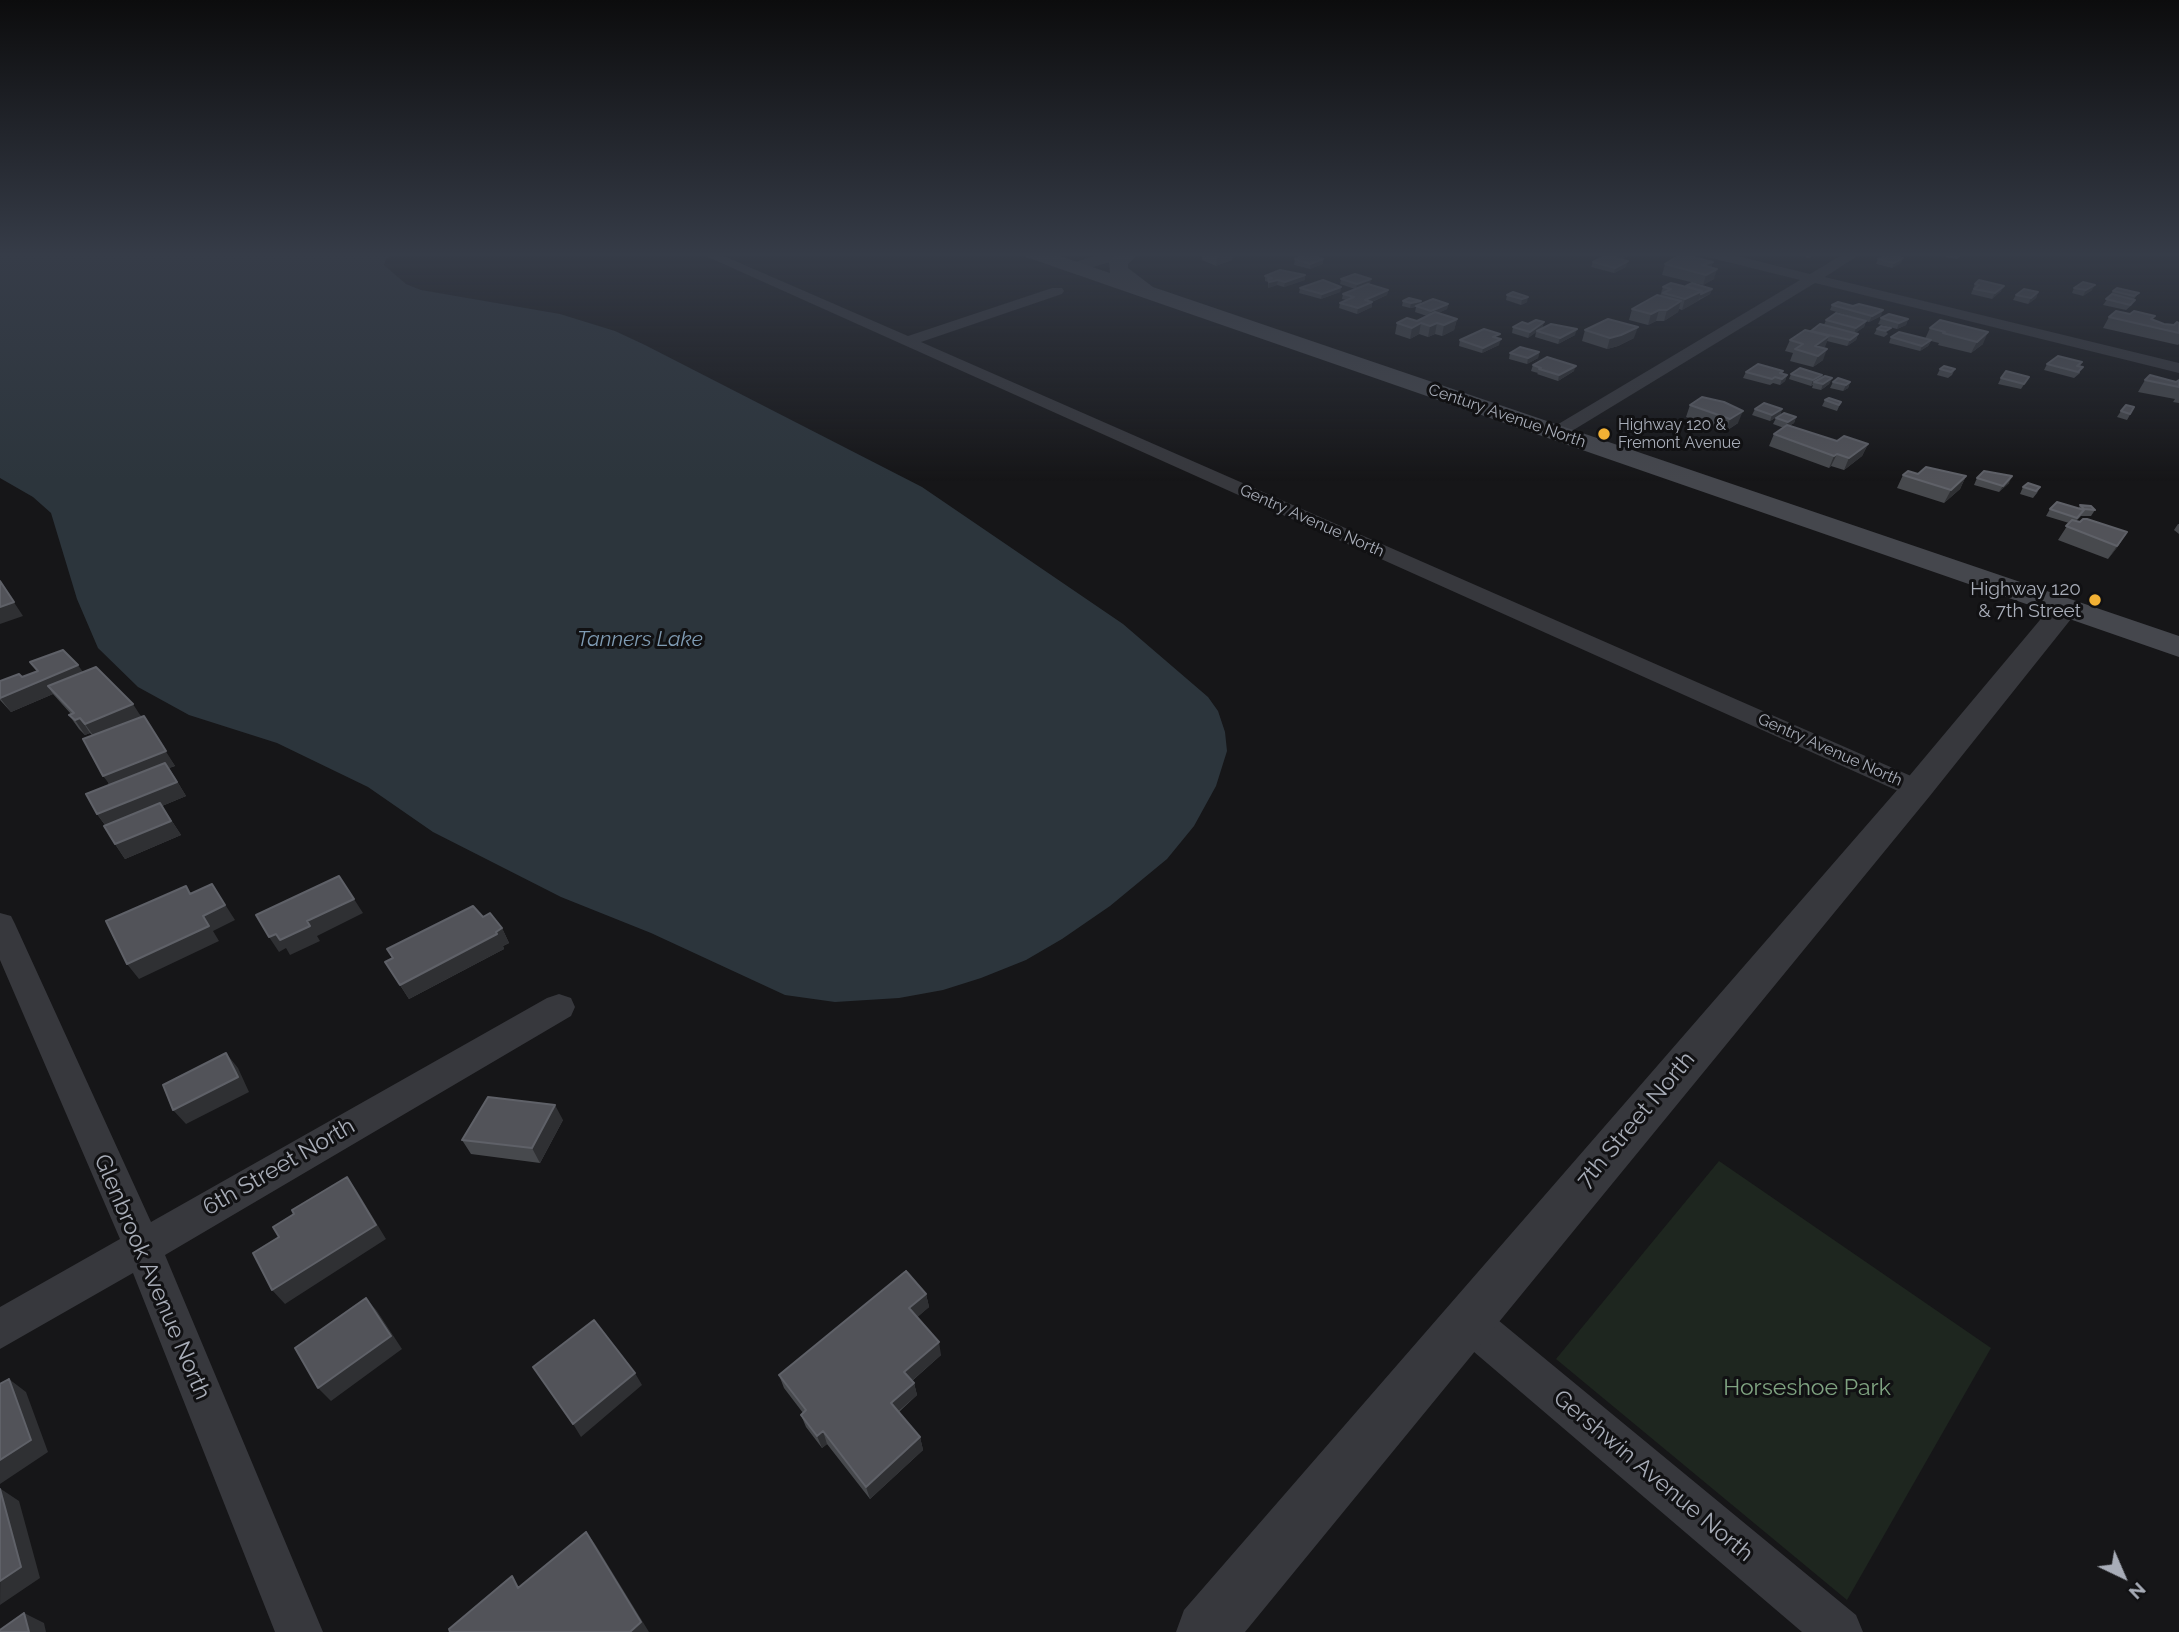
<!DOCTYPE html>
<html>
<head>
<meta charset="utf-8">
<style>
  body { margin:0 }
  #map { position:relative; width:2179px; height:1632px; overflow:hidden; background:#161618; font-family:Raleway,sans-serif }
  canvas { display:block }
  .north { position:absolute; left:2088px; top:1541px; width:70px; height:70px; -webkit-text-stroke:5px #111113; paint-order:stroke; rotate:136deg; font-size:19px; font-weight:700; line-height:28px; text-align:center; color:#a8adb8 }
  .north::after { content:''; display:block; margin:auto; width:24px; height:32px; background:#a8adb8; clip-path:polygon(50% 0,100% 100%,50% 72%,0 100%) }
</style>
</head>
<body>
<div id="map">
<canvas width="2179" height="1632"></canvas>
<div class="north">N</div>
</div>
<script>
const context = document.querySelector('canvas').getContext('2d');
context.lineJoin = 'round';
function paint(path, color) { context.fillStyle = color; context.fill(path, 'evenodd'); }
const shape = rows => new Path2D(rows.map(r => 'M' + r).join(''));
function trace(path, color, width, dash) { context.strokeStyle = color; context.lineWidth = width; context.lineCap = dash ? 'butt' : 'round'; context.setLineDash(dash || []); context.stroke(path); }
function label(font, color, halo, rows, align = 'center') {
  context.font = font + ' Raleway,sans-serif'; context.lineWidth = 6; context.setLineDash([]); context.textBaseline = 'middle'; context.strokeStyle = halo; context.fillStyle = color; for (const [text, x, y, turn = 0] of rows) {
    context.save(); context.translate(x, y); context.rotate((+turn || 0) * Math.PI / 180); context.textAlign = isNaN(turn) ? turn : align; if (halo) context.strokeText(text, 0, 0); context.fillText(text, 0, 0); context.restore();
  }
}
paint(shape([
  [1719,1161,1991,1348,1847,1600,1556,1359]
]), '#1e261f');
paint(shape([
  [0,253,395,253,386,259,384,265,406,284,421,290,560,314,615,331,645,345,922,487,1123,624,1208,697,1218,711,1225,732,1227,751,1216,786,1194,826,1167,859,1110,906,1062,939,1026,960,981,978,943,990,899,998,835,1002,785,995,651,933,561,897,433,832,368,787,277,743,189,715,138,687,98,648,77,599,51,513,33,497,0,478]
]), '#2c353c');
paint(shape([
  [699,253,717,253,908,336,1052,288,1062,288,1064,291,1062,294,921,342,1927,783,1931,789,1927,795,1917,798,1907,795,699,253],
  [1701,253,1725,253,1810,274,1845,253,1862,253,1825,277,2179,363,2179,373,1815,283,1562,437,1550,437,1547,433,1550,429,1800,280,1703,256,1701,253],
  [0,913,11,916,15,924,151,1222,547,998,559,994,571,998,575,1007,571,1016,165,1255,323,1632,275,1632,133,1273,0,1349,0,1307,120,1239,0,960,0,913],
  [1467,1300,1481,1306,1856,1615,1863,1632,1802,1632,1453,1334,1447,1320,1453,1306,1467,1300]
]), '#37383d');
paint(shape([
  [1103,253,1129,253,1126,257,1075,273,1066,268,1069,264,1103,253],
  [2065,599,2075,602,2079,608,2075,614,1929,797,1245,1632,1176,1632,1184,1610,1905,781,2055,602,2065,599]
]), '#37383d');
paint(shape([
  [1024,253,1051,253,1110,273,1109,262,1118,253,1139,253,1128,264,1128,268,1153,287,2179,636,2179,657,1026,257,1024,253]
]), '#45474d');
paint(shape([
  [1202,253,1236,253,1236,255,1233,256,1232,260,1216,266,1202,260],
  [1604,253,1633,253,1621,260,1626,267,1614,273,1591,267,1593,262,1603,256],
  [1793,253,1817,253,1809,258],
  [1925,253,1963,253,1962,255,1957,259],
  [1903,258,1901,263,1892,268,1876,264,1878,259],
  [1295,259,1323,264,1310,269,1294,265],
  [1713,262,1711,268,1714,279,1703,285,1662,275,1665,264],
  [1265,276,1305,280,1284,287,1277,285,1268,288,1268,282,1265,281],
  [1341,279,1370,284,1388,290,1387,295,1372,302,1372,307,1357,314,1339,308,1340,303,1346,300,1342,299,1343,294,1355,289,1340,284],
  [1975,284,2004,286,2001,291,1992,299,1971,294],
  [1686,286,1712,289,1710,294,1682,310,1679,309,1678,312,1664,321,1656,321,1648,325,1629,320,1632,309,1660,296,1663,287],
  [1341,287,1340,292,1321,299,1299,293,1300,288],
  [2074,288,2092,290,2083,296,2072,293],
  [2113,291,2139,293,2134,299,2132,305,2126,310,2103,305],
  [1513,292,1527,302,1521,305,1506,300,1507,295],
  [2038,292,2036,298,2028,304,2013,300,2016,295],
  [1403,301,1421,301,1421,304,1448,304,1447,309,1438,313,1457,319,1454,330,1442,336,1435,334,1428,337,1419,334,1410,339,1395,334,1397,323,1417,321,1427,316,1415,312,1416,307,1410,308,1402,306],
  [1832,305,1881,316,1869,322,1830,310],
  [2109,317,2152,320,2164,324,2174,325,2179,323,2179,344,2178,345,2103,328],
  [1881,318,1908,319,1906,325,1897,329,1878,324],
  [1826,320,1866,321,1864,327,1855,333,1858,334,1856,340,1847,346,1827,341,1824,348,1823,360,1813,367,1790,361,1793,353,1785,351,1790,340,1824,325],
  [1940,320,1983,344,1971,353,1938,345,1939,343,1931,341,1928,346,1920,351,1889,343,1891,337,1925,339,1930,328],
  [1544,322,1542,328,1539,330,1575,335,1558,344,1535,337,1536,332,1528,338,1512,333,1513,327],
  [1881,326,1888,334,1884,337,1874,334,1877,329],
  [1585,330,1634,338,1618,346,1607,349,1582,341],
  [1499,339,1499,345,1482,353,1459,346,1460,340],
  [1539,352,1538,358,1527,364,1509,359,1510,353],
  [2082,362,2080,367,2080,373,2074,378,2044,370,2047,364],
  [1533,365,1574,371,1558,381,1537,374,1538,373,1531,371],
  [1940,369,1955,369,1952,375,1948,378,1937,375],
  [1783,371,1782,374,1787,375,1785,381,1780,385,1773,383,1770,385,1743,378,1746,372],
  [1791,374,1820,378,1832,378,1829,384,1821,390,1812,388,1813,385,1811,386,1789,379],
  [2029,377,2021,389,1998,384,2001,378],
  [2145,380,2176,382,2179,380,2179,403,2173,402,2175,399,2138,392],
  [1833,382,1850,382,1848,388,1843,391,1830,388],
  [1702,397,1738,423,1726,431,1686,417,1690,405],
  [1825,400,1841,402,1837,411,1822,406],
  [1755,409,1782,409,1780,415,1770,421,1752,415],
  [2121,411,2131,413,2127,420,2117,417],
  [1796,417,1794,423,1789,426,1837,441,1868,444,1862,456,1844,470,1831,466,1829,468,1769,446,1774,434,1784,428,1773,424,1776,418],
  [1918,474,1966,476,1960,489,1944,503,1897,488,1903,475],
  [1977,478,2009,483,1999,492,1974,485],
  [2023,487,2040,487,2037,493,2033,498,2020,494],
  [2080,505,2095,510,2091,516,2081,516,2076,521,2119,545,2108,559,2058,540,2069,523,2046,516,2050,509,2079,508],
  [2178,524,2179,524,2179,534,2174,530],
  [30,662,83,672,141,716,175,766,169,768,186,796,162,806,181,835,125,859,115,844,105,825,97,814,109,785,92,735,90,733,85,735,79,729,69,715,71,714,53,694,11,712,0,700,0,681,22,677,37,671],
  [483,917,502,928,509,943,503,946,504,949,409,999,385,962,392,958,387,949],
  [563,1120,540,1163,471,1154,462,1140],
  [926,1294,929,1307,917,1317,941,1355,912,1381,914,1383,917,1395,899,1412,920,1437,923,1450,870,1499,827,1444,822,1448,806,1427,801,1415,803,1413,784,1388,779,1375]
]), '#47494d');
paint(shape([
  [1225,253,1236,253,1236,255,1233,256,1232,260,1216,266,1217,256],
  [1626,253,1633,253,1620,260,1614,261,1615,256],
  [1903,258,1901,263,1892,268,1894,263],
  [1323,259,1323,264,1310,269,1310,264],
  [1628,261,1626,267,1614,273,1615,268],
  [1713,262,1710,272,1702,265],
  [1717,269,1714,279,1703,285,1706,275],
  [1305,275,1305,280,1284,287,1285,282],
  [1371,279,1370,284,1356,289,1357,284],
  [1278,280,1277,285,1268,288,1269,282],
  [2095,285,2092,290,2083,296,2086,290],
  [2004,286,2001,291,1992,299,1995,293],
  [1341,287,1340,292,1321,299,1322,294],
  [1712,289,1710,294,1699,299,1701,294],
  [1388,290,1387,295,1364,305,1365,300],
  [1702,291,1698,301,1682,310,1685,299],
  [2038,292,2036,298,2028,304,2031,298],
  [1528,297,1527,302,1521,305,1522,299],
  [1421,301,1420,306,1416,306,1410,308,1411,303],
  [1681,301,1678,312,1664,321,1667,310],
  [1372,302,1372,307,1357,314,1358,308],
  [1448,304,1447,309,1430,317,1431,311],
  [1659,310,1656,321,1648,325,1651,314],
  [1883,310,1881,316,1869,322,1872,316],
  [1457,319,1454,330,1442,336,1444,325],
  [1908,319,1906,325,1897,329,1899,323],
  [1866,321,1864,327,1854,334,1856,328],
  [1544,322,1542,328,1528,338,1530,332],
  [1421,323,1419,334,1410,339,1412,328],
  [1437,323,1435,334,1428,337,1430,326],
  [1638,327,1634,338,1618,346,1607,349,1610,338],
  [1577,329,1575,335,1558,344,1560,338],
  [1988,332,1983,344,1971,353,1977,342],
  [1858,334,1856,340,1847,346,1850,340],
  [1829,336,1825,347,1814,355,1815,346],
  [1501,339,1499,345,1482,353,1483,348],
  [1931,340,1928,346,1920,351,1922,346],
  [1827,349,1823,360,1813,367,1818,356],
  [1539,352,1538,358,1527,364,1528,358],
  [1576,366,1574,371,1558,381,1559,375],
  [1787,375,1785,381,1780,385,1782,379],
  [1822,375,1819,381,1814,382,1811,386,1813,380],
  [1832,378,1829,384,1821,390,1823,384],
  [1850,382,1848,388,1843,391,1846,385],
  [1782,409,1780,415,1770,421,1772,415],
  [1743,411,1738,423,1726,431,1730,419],
  [1796,417,1794,423,1785,428,1788,422],
  [1868,444,1862,456,1844,470,1849,458],
  [1837,454,1831,466,1829,468,1834,456],
  [1966,476,1960,489,1944,503,1951,490],
  [2012,476,2009,483,1999,492,2003,486],
  [2127,532,2119,545,2108,559,2117,546],
  [4,587,23,616,0,624,0,607],
  [78,665,88,679,48,686,53,694,11,712,0,698],
  [133,704,142,718,95,738,85,724],
  [144,716,175,766,169,768,186,796,162,806,181,835,125,859,115,844,108,829,97,814,114,790,103,776],
  [80,718,90,733,85,735,75,720],
  [212,884,235,920,213,931,219,941,139,979,127,964,203,916],
  [354,899,363,913,317,936,320,941,290,955,286,948,279,952,269,937,307,921],
  [502,928,509,943,503,946,504,949,409,999,400,985],
  [226,1053,238,1068,249,1092,186,1124,173,1110],
  [555,1105,563,1120,540,1163,532,1148],
  [347,1177,357,1191,386,1239,285,1304,272,1290],
  [926,1294,929,1307,912,1322,909,1308],
  [366,1298,377,1311,402,1349,331,1401,318,1388],
  [939,1342,941,1355,907,1385,904,1372],
  [635,1373,642,1385,581,1437,573,1424],
  [9,1379,26,1392,48,1452,0,1484,0,1460],
  [914,1383,917,1395,894,1415,891,1403],
  [823,1431,827,1444,822,1448,817,1436],
  [920,1437,923,1450,870,1499,866,1487],
  [1,1489,19,1501,40,1578,0,1605],
  [586,1532,595,1544,649,1632,630,1632],
  [24,1613,44,1623,46,1632,29,1632]
]), '#2f3033');
const building = shape([
  [1209,253,1225,253,1217,256,1209,253],
  [1609,253,1626,253,1615,256,1609,253],
  [1308,254,1323,259,1310,264,1295,259,1308,254],
  [1681,254,1713,262,1702,265,1717,269,1706,275,1665,264,1681,254],
  [1887,254,1903,258,1894,263,1878,259,1887,254],
  [1605,256,1628,261,1615,268,1593,262,1605,256],
  [1280,270,1305,275,1285,282,1278,280,1269,282,1268,279,1272,278,1265,276,1280,270],
  [1355,274,1371,279,1357,284,1341,279,1355,274],
  [1323,280,1341,287,1322,294,1300,288,1323,280],
  [1979,280,2004,286,1995,293,1974,289,1979,285,1975,284,1979,280],
  [2083,282,2095,285,2086,290,2074,288,2083,282],
  [1671,283,1702,291,1685,299,1663,293,1671,289,1663,287,1671,283],
  [1692,283,1712,289,1701,294,1702,291,1686,286,1692,283],
  [1368,284,1388,290,1365,300,1372,302,1358,308,1340,303,1354,297,1343,294,1368,284],
  [2117,288,2139,293,2134,296,2113,291,2117,288],
  [2024,289,2038,292,2031,298,2016,295,2024,289],
  [1513,292,1528,297,1522,299,1507,295,1513,292],
  [2112,294,2135,300,2130,305,2106,299,2112,294],
  [1657,295,1681,301,1667,310,1659,310,1651,314,1632,309,1657,295],
  [1409,298,1421,301,1411,303,1403,301,1409,298],
  [1433,299,1448,304,1431,311,1416,306,1433,299],
  [1838,302,1853,306,1859,304,1883,310,1872,316,1832,305,1838,302],
  [2116,311,2130,314,2134,311,2155,316,2151,319,2164,324,2174,325,2177,322,2179,323,2179,333,2109,317,2116,311],
  [1435,312,1457,319,1444,325,1437,323,1430,326,1421,323,1412,328,1397,323,1407,318,1417,321,1435,312],
  [1836,313,1866,321,1856,328,1826,320,1836,313],
  [1889,314,1908,319,1899,323,1881,318,1889,314],
  [1608,319,1638,327,1621,335,1610,338,1585,330,1608,319],
  [1536,320,1544,322,1530,332,1513,327,1522,322,1528,324,1536,320],
  [1940,320,1988,332,1977,342,1943,333,1945,332,1930,328,1940,320],
  [1551,324,1577,329,1560,338,1537,331,1551,324],
  [1820,324,1858,334,1850,340,1811,331,1820,324],
  [1881,326,1891,328,1886,331,1877,329,1881,326],
  [1484,329,1500,334,1493,337,1501,339,1483,348,1460,340,1484,329],
  [1805,330,1829,336,1815,346,1827,349,1818,356,1795,349,1803,344,1790,340,1805,330],
  [1899,332,1931,340,1922,346,1891,337,1899,332],
  [1520,347,1539,352,1528,358,1510,353,1520,347],
  [2058,356,2082,362,2077,366,2083,367,2078,372,2047,364,2058,356],
  [1547,357,1576,366,1559,375,1539,369,1541,368,1533,365,1547,357],
  [1758,364,1783,371,1780,373,1787,375,1782,379,1775,377,1772,379,1746,372,1758,364],
  [1944,366,1955,369,1951,372,1940,369,1944,366],
  [1800,368,1822,375,1813,380,1791,374,1800,368],
  [2006,371,2029,377,2024,384,2001,378,2006,371],
  [2150,375,2176,382,2179,380,2179,387,2145,380,2150,375],
  [1825,376,1832,378,1823,384,1814,382,1825,376],
  [1838,378,1850,382,1846,385,1833,382,1838,378],
  [1702,397,1724,402,1743,411,1730,419,1690,405,1702,397],
  [1829,398,1841,402,1839,405,1825,400,1829,398],
  [1764,403,1782,409,1772,415,1755,409,1764,403],
  [2126,405,2134,407,2130,414,2121,411,2126,405],
  [1784,413,1796,417,1788,422,1776,418,1784,413],
  [1787,425,1837,441,1844,436,1868,444,1849,458,1837,454,1834,456,1774,434,1787,425],
  [1926,467,1966,476,1951,490,1903,475,1908,471,1918,474,1926,467],
  [1984,471,2012,476,2003,486,1977,478,1984,471],
  [2028,483,2040,487,2036,491,2023,487,2028,483],
  [2057,502,2084,510,2077,518,2050,509,2057,502],
  [2080,505,2091,506,2095,510,2084,509,2080,505],
  [2083,519,2087,519,2127,532,2117,546,2066,526,2072,520,2080,522,2083,519],
  [0,581,14,602,0,607,0,581],
  [63,650,78,665,0,698,0,681,19,674,22,677,38,671,30,662,63,650],
  [96,667,133,704,85,724,80,718,75,720,69,715,74,713,48,686,96,667],
  [144,716,166,751,103,776,83,739,144,716],
  [165,763,177,782,97,814,86,794,165,763],
  [160,803,171,821,115,844,104,826,160,803],
  [339,876,354,899,307,921,310,926,280,940,276,934,269,937,256,915,339,876],
  [212,884,225,905,203,916,209,926,127,964,106,921,186,886,190,894,212,884],
  [473,906,483,917,490,913,502,928,496,932,497,934,400,985,385,962,393,958,387,949,473,906],
  [226,1053,238,1077,173,1110,163,1085,226,1053],
  [488,1097,555,1105,532,1148,462,1140,488,1097],
  [347,1177,376,1225,272,1290,253,1253,279,1237,273,1227,294,1214,292,1210,347,1177],
  [906,1271,926,1294,909,1308,939,1342,904,1372,914,1383,891,1403,920,1437,866,1487,823,1431,817,1436,801,1415,806,1410,779,1375,906,1271],
  [366,1298,391,1336,318,1388,295,1348,366,1298],
  [594,1320,635,1373,573,1424,533,1367,594,1320],
  [9,1379,31,1440,0,1460,0,1384,9,1379],
  [0,1489,21,1567,0,1581,0,1489],
  [586,1532,641,1622,630,1632,450,1632,449,1629,512,1576,518,1588,586,1532],
  [24,1613,29,1632,0,1632,0,1630,24,1613]
]);
paint(building, '#525359');
trace(building, '#5f6168', 2);
const sky = context.createLinearGradient(0, 0, 0, 481);
sky.addColorStop(0, '#0c0c0d');
sky.addColorStop(0.53, '#363c48');
sky.addColorStop(1, '#363c4800');
context.fillStyle = sky;
context.fillRect(0, 0, 2179, 481);
for (const [x, y, r, color] of [
  [1604,434,7,"#f2b134"],
  [2095,600,7,"#f2b134"]
]) { const dot = new Path2D(); dot.arc(x, y, r, 0, 2 * Math.PI); context.fillStyle = color; context.fill(dot); trace(dot, '#111113', 2.5); }
label('16px', '#a8adb8', '#111113', [
  ["Century Avenue North",1507,416,19],
  ["Gentry Avenue North",1312,521,24],
  ["Gentry Avenue North",1830,750,24]
]);
label('16px', '#a8adb8', '#111113', [
  ["Highway 120 &",1618,425],
  ["Fremont Avenue",1618,443]
], 'left');
label('19px', '#a8adb8', '#111113', [
  ["Highway 120",2081,589],
  ["& 7th Street",2081,611]
], 'right');
label('italic 21px', '#7f9bb3', '#111113', [
  ["Tanners Lake",640,640]
]);
label('23px', '#a8adb8', '#111113', [
  ["7th Street North",1636,1120,-50],
  ["6th Street North",279,1167,-30],
  ["Glenbrook Avenue North",152,1277,67],
  ["Gershwin Avenue North",1653,1476,40]
]);
label('23px', '#7fa381', '#111113', [
  ["Horseshoe Park",1807,1388]
]);
</script>
</body>
</html>
